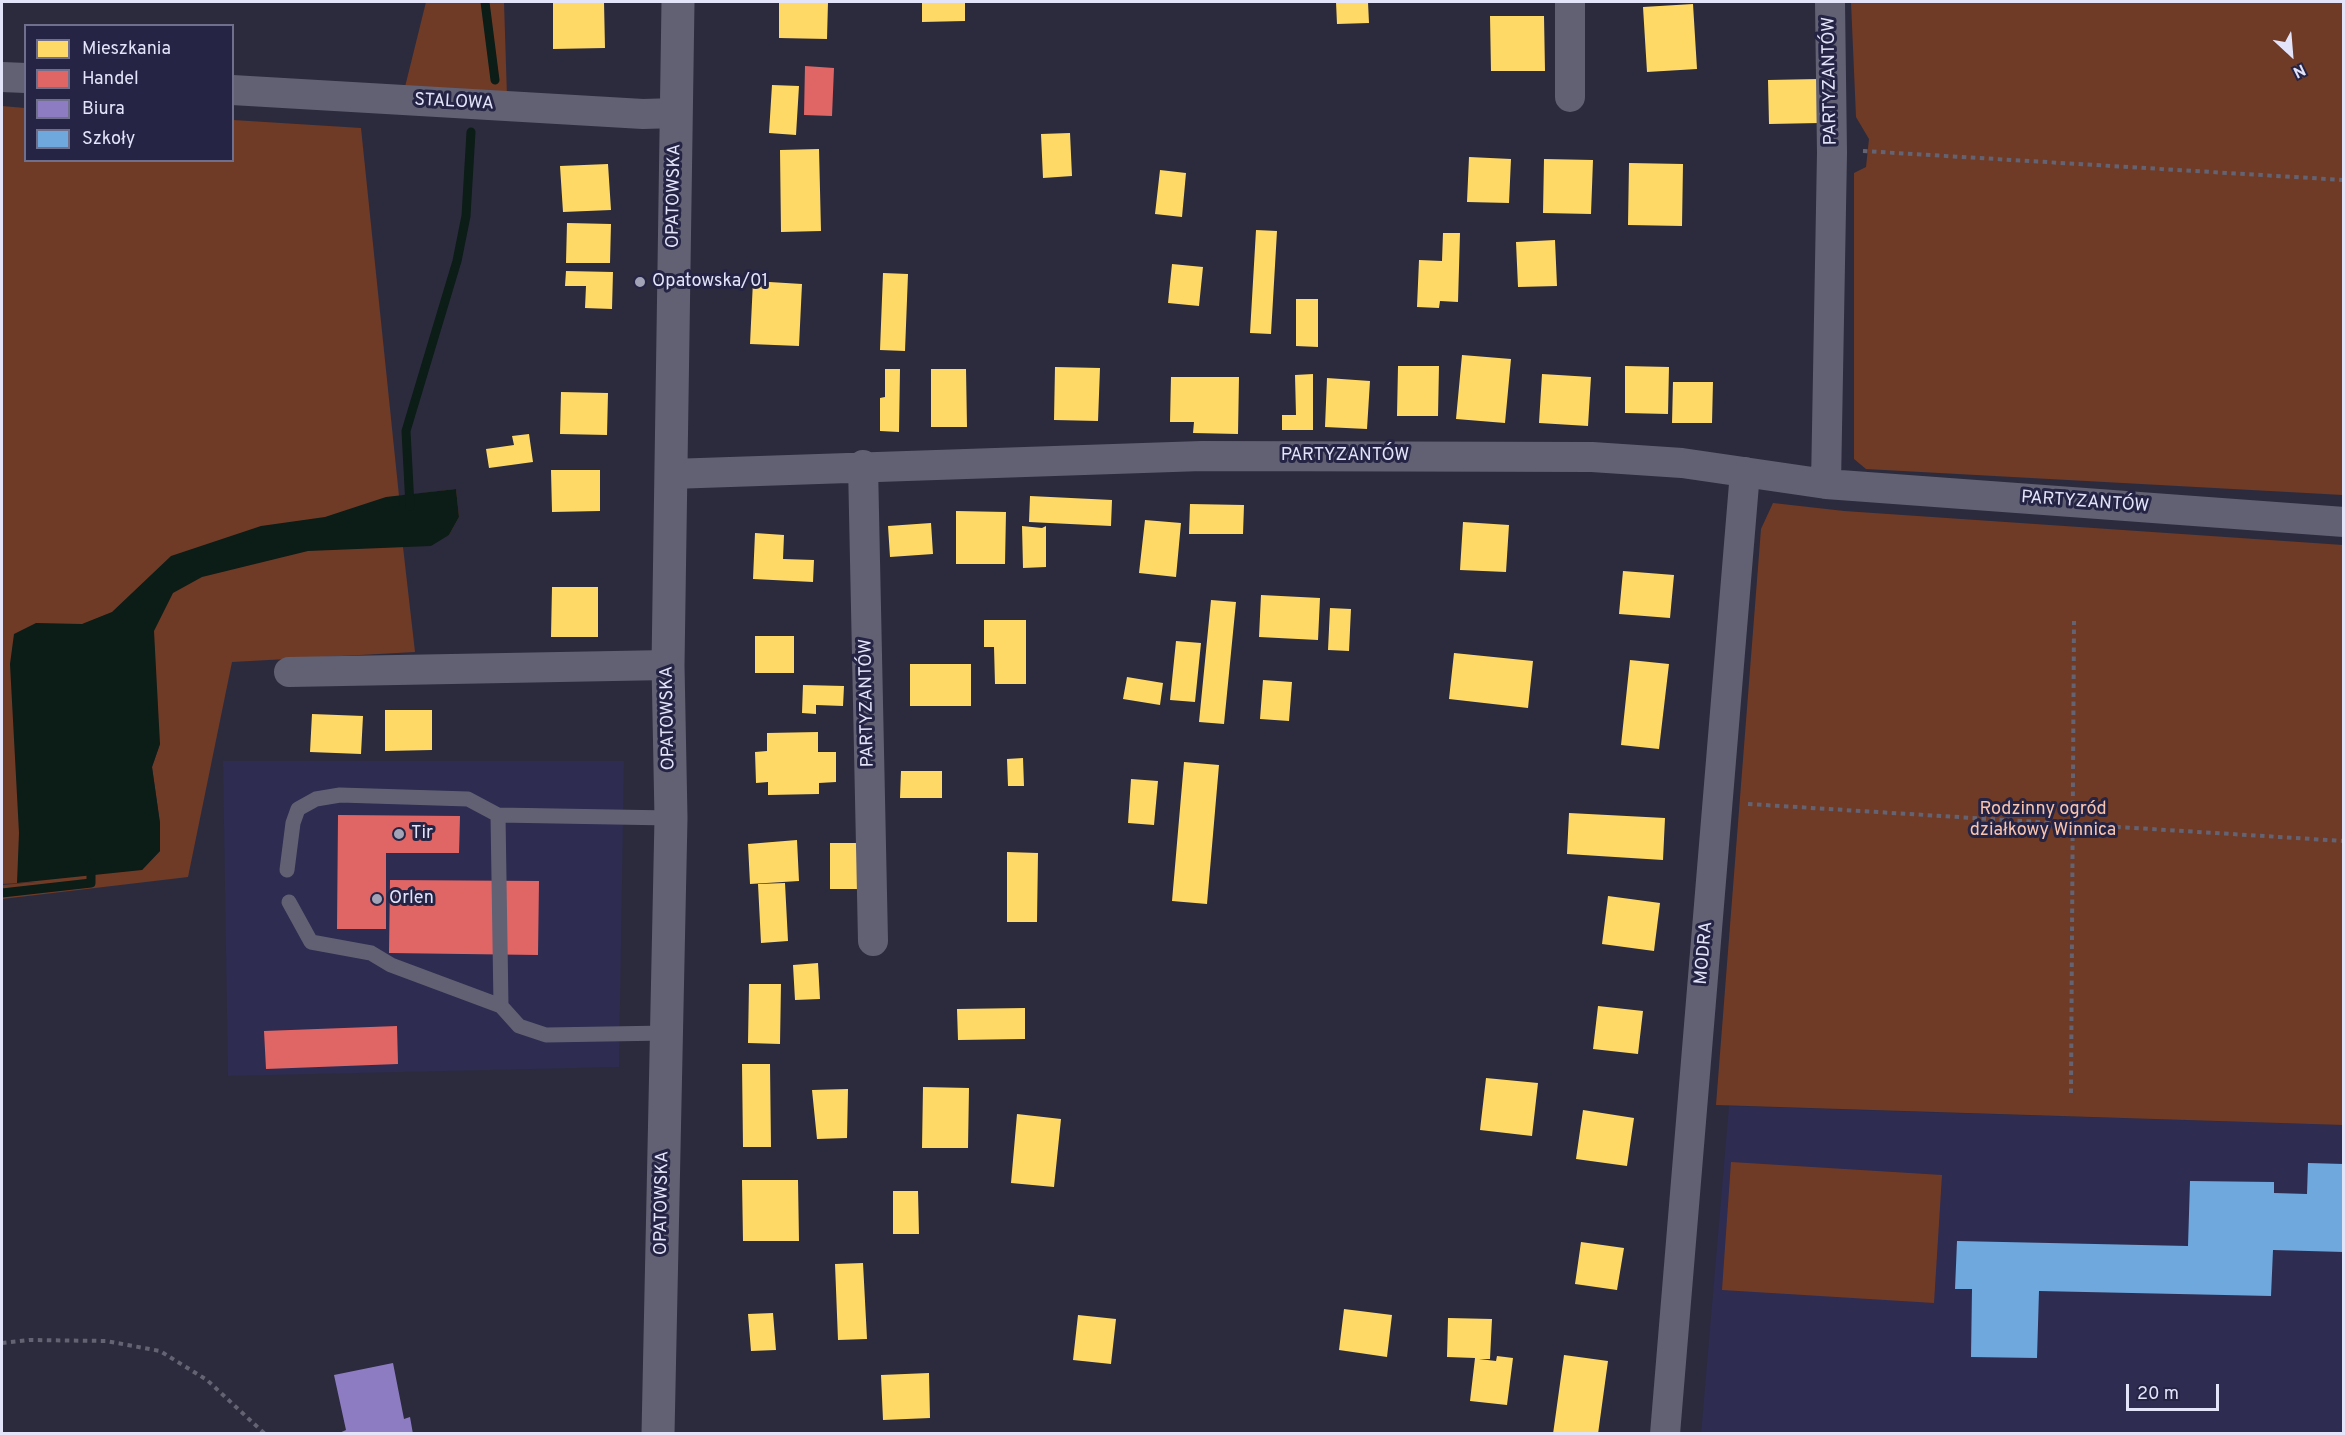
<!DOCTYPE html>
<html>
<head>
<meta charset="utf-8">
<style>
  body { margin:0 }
  #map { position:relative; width:2345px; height:1435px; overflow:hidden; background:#2c2b3d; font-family:Overpass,sans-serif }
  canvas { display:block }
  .frame { position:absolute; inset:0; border:3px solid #e3e3f9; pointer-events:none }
  .legend { position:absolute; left:24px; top:24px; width:210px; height:138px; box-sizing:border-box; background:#252444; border:2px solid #71708c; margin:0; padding:8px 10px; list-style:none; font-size:18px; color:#e3e3f9 }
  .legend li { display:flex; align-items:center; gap:12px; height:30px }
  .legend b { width:30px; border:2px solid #71708c }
  .north { position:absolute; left:2261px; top:24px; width:60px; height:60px; -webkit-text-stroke:4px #252444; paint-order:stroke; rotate:154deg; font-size:16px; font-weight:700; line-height:24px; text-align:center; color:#e3e3f9 }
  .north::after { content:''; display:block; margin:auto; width:21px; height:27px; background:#e3e3f9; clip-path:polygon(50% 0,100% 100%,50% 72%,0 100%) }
  .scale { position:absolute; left:2126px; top:1384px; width:93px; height:27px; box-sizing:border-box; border:3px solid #e3e3f9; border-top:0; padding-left:8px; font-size:18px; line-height:21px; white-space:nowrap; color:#e3e3f9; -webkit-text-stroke:4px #252444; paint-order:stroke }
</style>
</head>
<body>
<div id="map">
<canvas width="2345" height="1435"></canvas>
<div class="frame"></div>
<ul class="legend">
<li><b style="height:16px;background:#ffd966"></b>Mieszkania</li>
<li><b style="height:16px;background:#e06666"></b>Handel</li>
<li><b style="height:16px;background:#8e7cc3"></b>Biura</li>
<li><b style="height:16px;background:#6fa8dc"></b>Szkoły</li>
</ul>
<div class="north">N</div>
<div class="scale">20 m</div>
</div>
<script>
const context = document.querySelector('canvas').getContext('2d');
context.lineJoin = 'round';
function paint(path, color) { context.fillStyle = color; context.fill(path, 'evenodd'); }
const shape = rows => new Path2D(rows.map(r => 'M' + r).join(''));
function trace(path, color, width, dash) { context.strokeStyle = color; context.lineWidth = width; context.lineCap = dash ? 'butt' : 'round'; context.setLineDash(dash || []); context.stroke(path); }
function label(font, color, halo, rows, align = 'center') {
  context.font = font + ' Overpass,sans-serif'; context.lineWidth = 6; context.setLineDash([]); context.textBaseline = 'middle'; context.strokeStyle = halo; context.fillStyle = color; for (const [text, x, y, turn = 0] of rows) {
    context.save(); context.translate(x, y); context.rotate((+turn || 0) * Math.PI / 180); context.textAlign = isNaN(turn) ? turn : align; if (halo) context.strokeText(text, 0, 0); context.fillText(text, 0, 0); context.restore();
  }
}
paint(shape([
  [223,761,624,761,619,1067,228,1076],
  [1729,1106,2343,1125,2343,1433,1701,1434]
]), '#2e2c50');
paint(shape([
  [426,2,504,2,507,97,405,87],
  [1851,2,2343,2,2343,495,1866,469,1854,459,1854,173,1866,167,1869,139,1856,117],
  [2,106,25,108,26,160,232,160,233,120,361,128,399,496,456,489,459,517,449,535,403,547,415,652,232,662,188,877,2,899,2,885,36,882,2,884],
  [160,744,152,767,160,823,160,851,142,870,50,822],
  [1773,503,1844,511,2343,545,2343,1125,1716,1105,1761,529],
  [1731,1162,1942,1175,1934,1303,1722,1290]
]), '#6f3b26');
paint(shape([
  [456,489,459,517,449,535,431,546,308,551,202,577,173,593,154,631,160,744,152,767,160,823,160,851,142,870,17,883,19,833,10,664,14,634,36,623,82,624,112,612,171,556,261,526,325,517,386,497]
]), '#0c1c17');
paint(shape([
  [553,2,604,2,605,48,553,49],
  [779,2,828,2,827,39,779,38],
  [922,2,965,2,965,21,922,22],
  [1336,2,1368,2,1369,23,1337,24],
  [1693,4,1697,69,1647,72,1643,7],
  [1490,16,1544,16,1545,71,1491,71],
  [1819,79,1820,123,1769,124,1768,80],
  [772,85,799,86,796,135,769,133],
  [1070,133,1072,176,1043,178,1041,134],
  [819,149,821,231,781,232,780,150],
  [1469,157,1511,159,1509,203,1467,202],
  [1544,159,1593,160,1591,214,1543,213],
  [1629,163,1683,164,1682,226,1628,225],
  [608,164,611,210,563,212,560,166],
  [1160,170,1186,173,1182,217,1155,214],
  [567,223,611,224,610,263,566,263],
  [1256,230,1277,231,1271,334,1250,333],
  [1443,233,1460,233,1458,302,1440,301,1439,308,1417,307,1419,260,1442,261],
  [1555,240,1557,286,1518,287,1516,242],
  [1172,264,1203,267,1199,306,1168,303],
  [566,271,613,272,612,309,585,308,586,286,565,286],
  [883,273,908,274,905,351,880,350],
  [753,281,802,284,799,346,750,344],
  [1296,299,1318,299,1318,347,1296,346],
  [1462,355,1511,359,1505,423,1456,419],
  [1398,366,1439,366,1438,416,1397,416],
  [1625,366,1669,367,1668,414,1625,413],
  [1055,367,1100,368,1098,421,1054,420],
  [885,369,900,369,899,432,880,431,880,398,885,397],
  [931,369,966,369,967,427,931,427],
  [1313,374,1313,430,1282,430,1282,415,1296,415,1295,375],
  [1542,374,1591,377,1588,426,1539,423],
  [1171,377,1239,377,1238,434,1193,433,1194,422,1170,422],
  [1327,378,1370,381,1367,429,1325,427],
  [1673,382,1713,382,1712,423,1672,423],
  [561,392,608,393,607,435,560,434],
  [529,434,533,462,489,468,486,449,514,445,512,436],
  [551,470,600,470,600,511,552,512],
  [1030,496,1112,500,1111,526,1029,522],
  [1190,504,1244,505,1243,534,1189,534],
  [956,511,1006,512,1005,564,956,564],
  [1145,520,1181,523,1176,577,1139,573],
  [1463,522,1509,525,1506,572,1460,570],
  [931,523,933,554,890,557,888,526],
  [1022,526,1042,528,1046,526,1046,567,1023,568],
  [755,533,784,535,783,559,814,560,813,582,753,579],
  [1623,571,1674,575,1670,618,1619,614],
  [552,587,598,587,598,637,551,637],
  [1261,595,1320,598,1318,640,1259,637],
  [1211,600,1236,602,1224,724,1199,722],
  [1330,608,1351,609,1349,651,1328,650],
  [984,620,1026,620,1026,684,995,684,994,647,984,647],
  [755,636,794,636,794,673,755,673],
  [1176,641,1201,643,1195,702,1170,700],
  [1454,653,1533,661,1528,708,1449,699],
  [1630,660,1669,664,1659,749,1621,745],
  [910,664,971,664,971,706,910,706],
  [1127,677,1163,683,1160,705,1123,699],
  [1263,680,1292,682,1289,721,1260,719],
  [803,685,844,686,843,706,816,705,816,714,802,713],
  [385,710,432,710,432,750,385,751],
  [312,714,363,716,361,754,310,752],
  [818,732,818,752,836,752,836,782,819,783,819,794,768,795,768,782,756,783,755,752,767,751,767,733],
  [1023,758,1024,786,1008,786,1007,759],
  [1184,762,1219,765,1207,904,1172,901],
  [901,771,942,771,942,798,900,798],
  [1131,779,1158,781,1154,825,1128,823],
  [1569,813,1665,818,1663,860,1567,854],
  [797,840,799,881,750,884,748,844],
  [830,843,861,843,861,889,830,889],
  [1007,852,1038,853,1037,922,1007,922],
  [785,883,788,941,761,943,758,884],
  [1608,896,1660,903,1654,951,1602,944],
  [818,963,820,999,795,1000,793,965],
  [749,984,781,984,780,1044,748,1043],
  [1598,1006,1643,1011,1638,1054,1593,1049],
  [1025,1008,1025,1039,958,1040,957,1009],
  [742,1064,770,1064,771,1147,743,1147],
  [1486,1078,1538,1083,1532,1136,1480,1130],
  [923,1087,969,1088,968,1148,922,1148],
  [848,1089,847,1138,817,1139,812,1090],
  [1583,1110,1634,1118,1627,1166,1576,1159],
  [1017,1114,1061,1119,1054,1187,1011,1183],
  [742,1180,798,1180,799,1241,743,1241],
  [893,1191,918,1191,919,1234,893,1234],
  [1581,1242,1624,1248,1617,1290,1575,1284],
  [863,1263,867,1339,838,1340,835,1264],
  [1344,1309,1392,1315,1387,1357,1339,1350],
  [773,1313,776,1350,751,1351,748,1314],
  [1078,1315,1116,1319,1111,1364,1073,1360],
  [1448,1318,1492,1319,1490,1359,1479,1359,1496,1361,1497,1356,1513,1358,1507,1405,1470,1401,1475,1358,1447,1357],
  [1564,1355,1608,1361,1598,1434,1553,1434],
  [929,1373,930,1418,883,1420,881,1375]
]), '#ffd966');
paint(shape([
  [805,66,834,68,832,116,804,115],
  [338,815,460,816,459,853,386,853,386,929,337,929],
  [390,880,539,881,538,955,389,953],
  [397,1026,398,1064,266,1069,264,1031]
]), '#e06666');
paint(shape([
  [393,1363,404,1419,410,1417,413,1434,337,1434,346,1430,334,1375]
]), '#8e7cc3');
paint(shape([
  [2308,1163,2344,1164,2344,1252,2273,1250,2271,1296,2039,1291,2037,1358,1971,1357,1972,1289,1955,1289,1957,1241,2188,1246,2190,1181,2274,1182,2274,1193,2307,1194]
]), '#6fa8dc');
trace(shape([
  [485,2,495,80],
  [410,506,406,431,457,261,466,216,471,132],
  [2,893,91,883,91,864]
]), '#0c1c17', 9);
trace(shape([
  [1863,151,2344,180],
  [1748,804,2344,841],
  [2071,1093,2074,621],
  [2,1343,29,1340,106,1341,160,1351,207,1380,265,1434]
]), '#636373', 4, [4.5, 4.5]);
trace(shape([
  [287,870,293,823,298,809,316,799,340,795,468,799,498,815],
  [289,902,311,942,371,953,391,965,501,1006],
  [667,1033,546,1035,519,1026,501,1006,498,815,671,818]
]), '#626174', 15);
trace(shape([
  [2,77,26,78],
  [232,90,643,114,676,113],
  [1570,97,1570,2],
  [863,465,873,941],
  [671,474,1202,456,1592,457,1682,463,1826,484,2344,522],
  [1826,484,1832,153,1830,2],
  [289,672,668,665],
  [1665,1434,1745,472]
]), '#626174', 30);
trace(shape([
  [658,1434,671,818,668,665,678,2]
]), '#626174', 33);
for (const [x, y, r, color] of [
  [640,282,6,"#a3a3b7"],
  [399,834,6,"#a3a3b7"],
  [377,899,6,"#a3a3b7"]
]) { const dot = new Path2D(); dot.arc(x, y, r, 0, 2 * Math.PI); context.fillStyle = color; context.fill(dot); trace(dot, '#252444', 2); }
label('18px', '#e3e3f9', '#252444', [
  ["PARTYZANTÓW",1831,81,-91],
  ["STALOWA",454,103,3],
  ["OPATOWSKA",675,196,-89],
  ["PARTYZANTÓW",1345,456],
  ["PARTYZANTÓW",2085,503,4],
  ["PARTYZANTÓW",868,703,-91],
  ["OPATOWSKA",669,718,-91],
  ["MODRA",1705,953,-85],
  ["OPATOWSKA",663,1203,-89]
]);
label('18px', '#e3e3f9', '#252444', [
  ["Opatowska/01",652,282],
  ["Tir",411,834],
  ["Orlen",389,899]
], 'left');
label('18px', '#f9c4ae', '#252444', [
  ["Rodzinny ogród",2043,810],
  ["działkowy Winnica",2043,831]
]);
</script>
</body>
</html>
